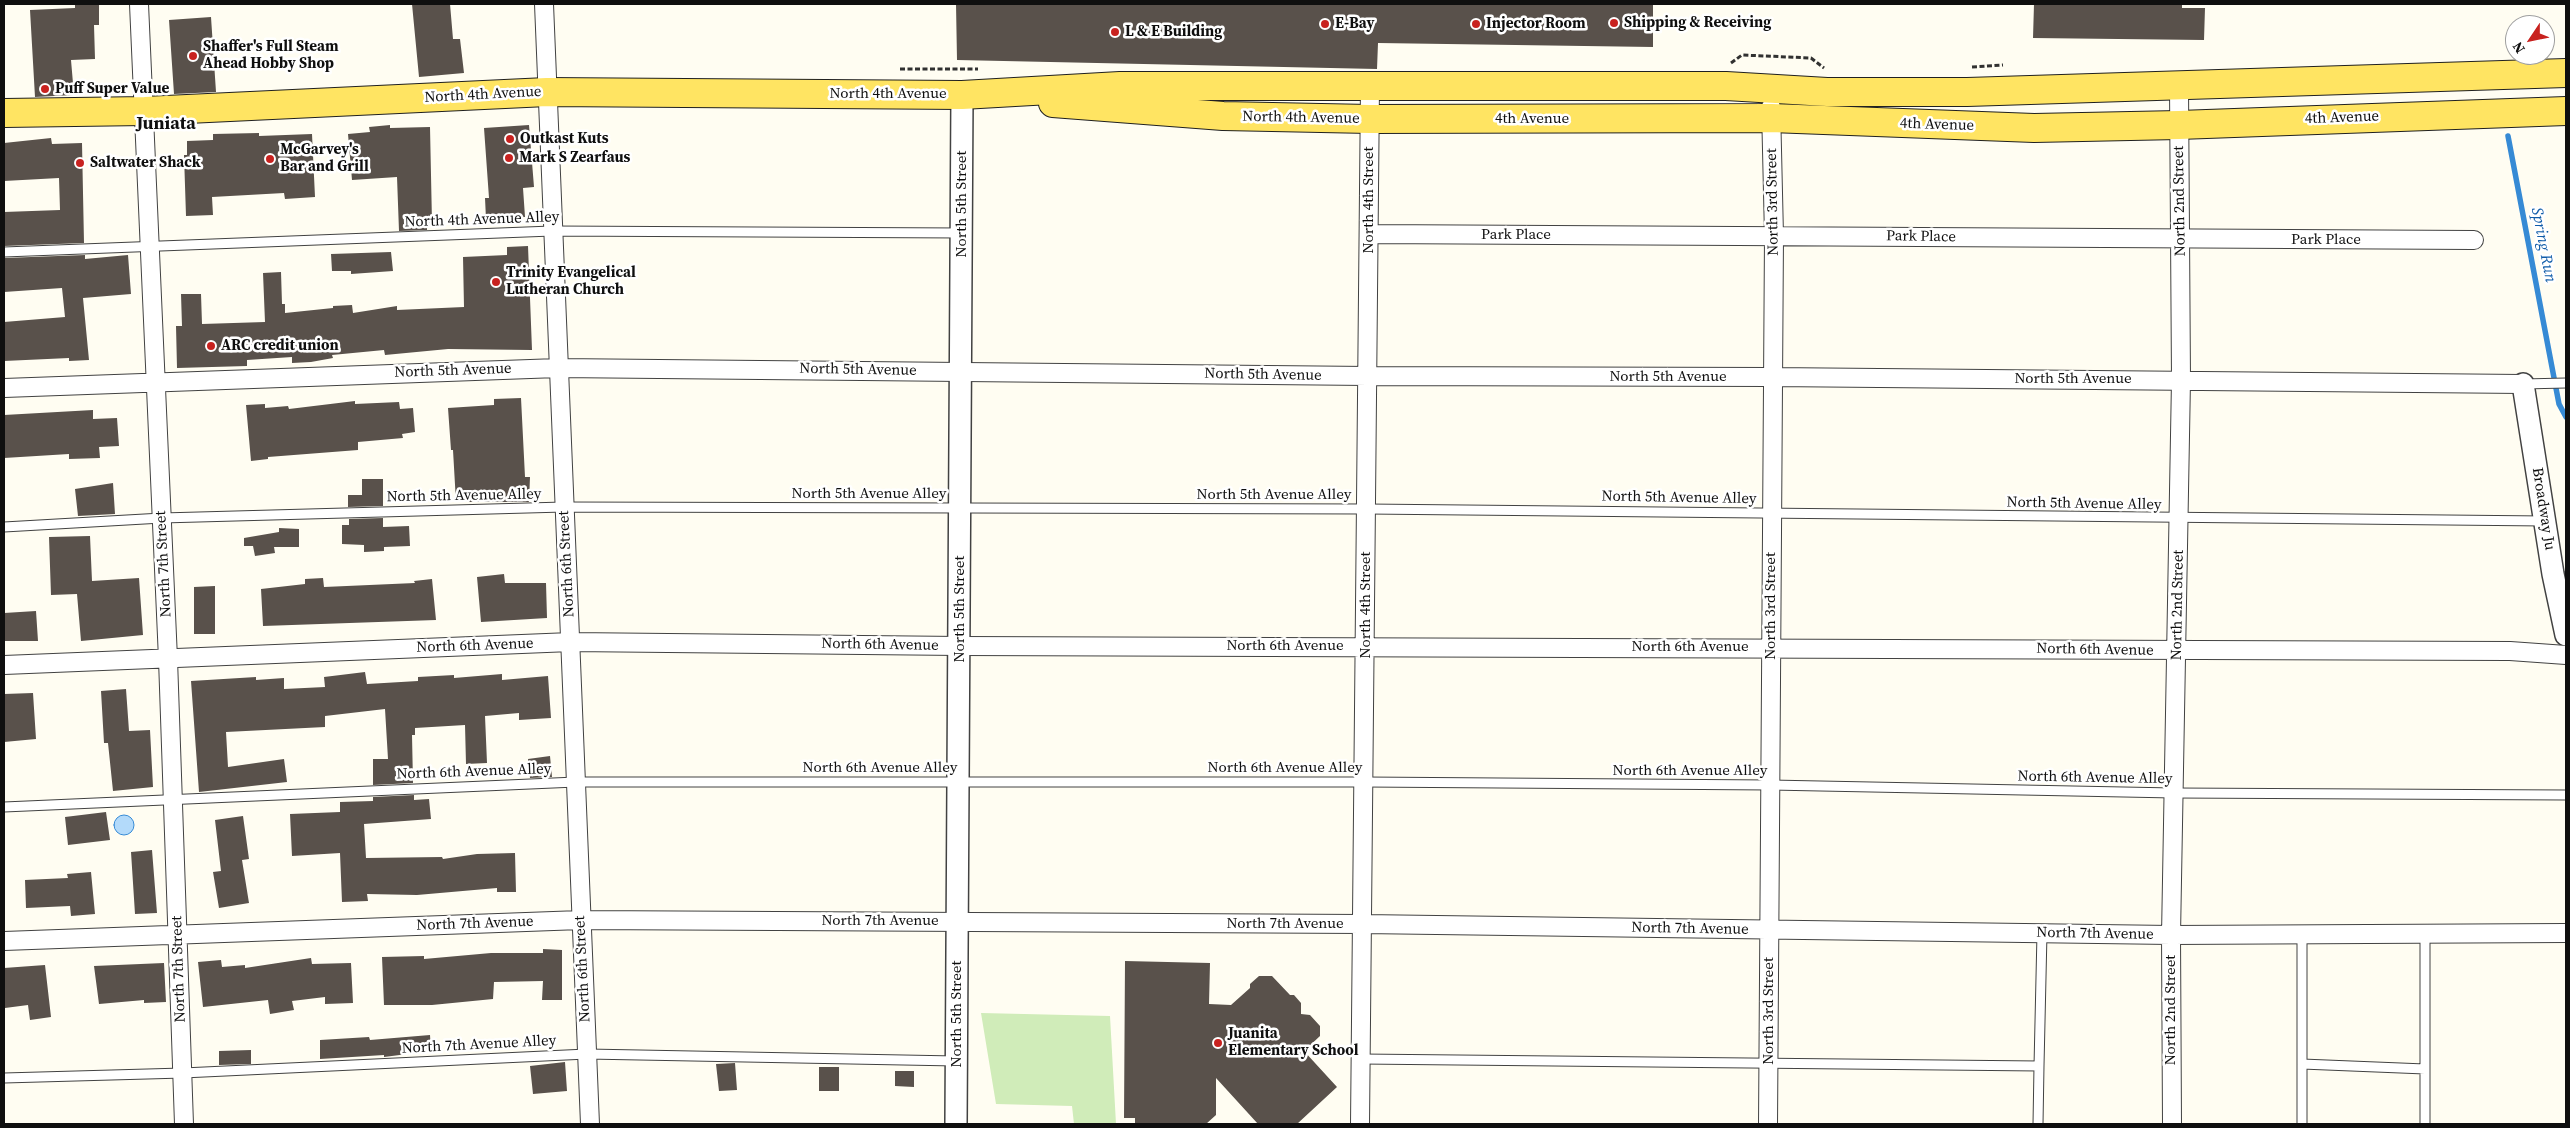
<!DOCTYPE html>
<html>
<head>
<meta charset="utf-8">
<style>
  body { margin:0 }
  #map { position:relative; width:2570px; height:1128px; overflow:hidden; background:#fffdf2; font-family:"Source Serif 4",serif }
  canvas { display:block }
  .frame { position:absolute; inset:0; border:5px solid #0f0f0f; pointer-events:none }
  .north { position:absolute; left:2505px; top:15px; width:50px; height:50px; box-sizing:border-box; background:#fff; border:1px solid #9f9f9f; border-radius:50%; rotate:236deg; font-size:14px; font-weight:700; line-height:20px; text-align:center; color:#0f0f0f }
  .north::after { content:''; display:block; margin:auto; width:18px; height:22px; background:#c8221f; clip-path:polygon(50% 0,100% 100%,50% 72%,0 100%) }
</style>
</head>
<body>
<div id="map">
<canvas width="2570" height="1128"></canvas>
<div class="frame"></div>
<div class="north">N</div>
</div>
<script>
const context = document.querySelector('canvas').getContext('2d');
context.lineJoin = 'round';
function paint(path, color) { context.fillStyle = color; context.fill(path, 'evenodd'); }
const shape = rows => new Path2D(rows.map(r => 'M' + r).join(''));
function trace(path, color, width, dash) { context.strokeStyle = color; context.lineWidth = width; context.lineCap = dash ? 'butt' : 'round'; context.setLineDash(dash || []); context.stroke(path); }
function label(font, color, halo, rows, align = 'center') {
  context.font = font + ' "Source Serif 4",serif'; context.lineWidth = 5; context.setLineDash([]); context.textBaseline = 'middle'; context.strokeStyle = halo; context.fillStyle = color; for (const [text, x, y, turn = 0] of rows) {
    context.save(); context.translate(x, y); context.rotate((+turn || 0) * Math.PI / 180); context.textAlign = isNaN(turn) ? turn : align; if (halo) context.strokeText(text, 0, 0); context.fillText(text, 0, 0); context.restore();
  }
}
paint(shape([
  [981,1013,1110,1016,1116,1124,1074,1124,1072,1106,996,1104]
]), '#d0ecb9');
const water = shape([
  '114 825a10 10 0 1 1 20 0a10 10 0 1 1-20 0Z'
]);
paint(water, '#b3dafa');
trace(water, '#368ad5', 1);
trace(shape([
  [2508,136,2559,404,2566,417]
]), '#368ad5', 5.5);
paint(shape([
  [75,4,99,4,99,25,94,25,95,59,71,60,74,95,35,97,30,10,75,8],
  [412,4,450,4,453,39,460,39,464,73,419,77],
  [956,4,1653,4,1653,47,1378,43,1377,69,957,60],
  [2034,4,2182,4,2182,8,2205,8,2204,40,2033,38],
  [211,17,216,92,174,94,169,20],
  [390,125,390,128,430,127,432,223,427,223,427,230,399,231,397,177,352,180,348,134,370,132,369,127],
  [529,125,534,187,523,188,525,217,486,219,485,198,489,198,484,128],
  [259,133,259,136,312,134,315,197,285,199,284,193,212,197,213,215,186,216,184,155,187,155,187,141,213,140,213,134],
  [51,138,52,144,82,143,84,243,4,246,4,212,60,210,59,178,4,181,4,143],
  [528,246,532,350,448,349,385,355,384,350,332,355,333,358,311,362,292,363,292,357,247,360,247,366,177,368,176,326,182,326,181,294,201,294,202,324,265,322,263,273,281,272,282,304,285,304,285,313,333,308,333,306,352,305,353,313,397,306,397,310,464,307,463,257,507,255,507,247],
  [391,252,393,271,351,274,351,271,332,271,331,254],
  [85,255,85,259,128,255,131,294,83,298,89,360,69,361,69,358,4,361,4,322,65,317,62,288,4,292,4,258],
  [521,398,525,477,530,477,529,502,456,502,453,450,451,450,448,408,494,405,494,399],
  [355,401,355,404,399,402,400,409,413,408,415,432,402,434,403,438,358,442,358,450,268,457,268,459,251,461,246,405,265,404,265,408,288,406,289,409],
  [93,410,93,419,117,418,119,446,99,447,100,458,69,459,69,454,4,458,4,415],
  [362,479,383,479,383,506,348,507,348,495,362,495],
  [113,483,115,514,78,516,75,489],
  [383,518,383,527,409,526,410,546,384,547,384,551,364,552,364,545,342,544,342,525,349,525,349,519],
  [279,528,299,529,299,547,274,547,275,553,255,556,253,546,244,546,244,538,279,532],
  [90,536,92,581,139,578,143,635,81,641,77,594,51,595,49,537],
  [504,574,505,583,546,583,547,618,481,622,477,577],
  [323,578,324,587,415,583,414,581,432,579,436,620,263,626,261,589,305,584,305,579],
  [215,586,215,634,194,634,194,587],
  [36,611,38,641,4,641,4,613],
  [365,672,367,684,418,681,418,677,454,675,454,678,502,674,502,680,548,676,551,718,519,720,519,713,485,716,487,763,466,764,465,725,415,728,415,735,412,735,413,783,373,785,373,759,388,759,385,709,325,716,325,727,226,732,228,767,284,759,287,782,199,792,191,681,256,677,256,680,284,678,284,689,325,687,324,677],
  [126,689,129,731,150,730,153,787,113,791,108,743,104,743,101,691],
  [33,693,36,739,4,742,4,694],
  [550,756,552,777,530,778,528,759],
  [414,795,414,800,429,799,431,819,364,824,366,858,442,857,443,859,477,854,515,853,516,892,497,892,497,888,417,895,367,894,368,901,342,902,340,853,292,856,290,814,340,812,340,802,373,801,373,797],
  [106,812,110,840,68,845,65,817],
  [243,816,249,859,242,860,249,903,219,908,213,872,221,871,215,820],
  [152,850,157,913,135,914,131,852],
  [91,872,95,914,71,916,70,906,26,908,25,880,68,878,67,874],
  [543,949,562,950,562,1000,542,1000,543,981,494,982,493,999,432,1005,384,1005,382,957,424,956,424,959,491,953,543,953],
  [311,958,312,964,351,963,353,1003,325,1004,325,997,292,1001,294,1010,270,1014,268,1000,203,1007,198,962,221,960,222,967,245,965,245,968],
  [1125,961,1210,963,1209,1004,1231,1005,1250,988,1250,984,1259,976,1272,976,1290,995,1294,995,1301,1003,1301,1014,1310,1015,1320,1026,1320,1036,1304,1051,1337,1087,1297,1124,1258,1124,1216,1078,1216,1115,1206,1124,1135,1124,1135,1118,1124,1118],
  [164,963,166,1002,144,1003,144,1000,99,1004,94,966],
  [45,965,51,1017,30,1020,28,1005,5,1008,4,968],
  [430,1035,431,1051,384,1057,384,1055,320,1059,320,1040,369,1037,370,1040],
  [251,1050,251,1064,219,1065,219,1051],
  [565,1062,567,1091,533,1094,530,1066],
  [735,1063,737,1090,719,1091,716,1064],
  [819,1067,839,1067,839,1091,819,1091],
  [895,1071,914,1071,914,1087,895,1086]
]), '#59514b');
const service = shape([
  [4,252,552,231,962,233],
  [2523,384,2566,383],
  [4,527,162,518,564,507,1367,509,2545,521],
  [4,807,576,782,1365,782,1770,785,2174,793,2566,795],
  [1361,1059,2039,1066,2038,1124],
  [2302,1064,2425,1069],
  [2039,1066,2042,933],
  [4,1078,183,1073,587,1054,956,1061],
  [2302,1124,2302,934],
  [2425,1124,2425,933]
]);
const minor = shape([
  [139,4,168,659,184,1124],
  [544,4,590,1124],
  [1369,234,2474,240],
  [4,388,558,368,1368,376,1772,377,2523,384],
  [4,665,571,642,960,646,2510,651,2566,655],
  [4,941,581,920,1363,924,2171,935,2566,933],
  [1360,1124,1370,86],
  [1768,1124,1774,236,1771,107],
  [2172,1124,2171,935,2181,380,2179,87]
]);
const tertiary = shape([
  [2523,384,2553,574,2566,635],
  [956,1124,962,95]
]);
const primary = shape([
  [1053,103,1223,116,1370,119,1771,118,2034,128,2179,125,2566,111],
  [4,113,145,111,547,92,962,95,1120,86,1726,86,1827,92,1967,92,2566,73]
]);
trace(service, '#424242', 11);
trace(minor, '#424242', 20);
trace(tertiary, '#424242', 24);
trace(primary, '#202020', 30);
trace(shape([
  [1731,63,1742,55,1811,58,1824,68],
  [1972,67,2003,65],
  [900,69,978,69]
]), '#313131', 3, [5, 2.5]);
trace(service, '#fff', 9);
trace(minor, '#fff', 18);
trace(tertiary, '#fff', 21);
trace(primary, '#ffe462', 28);
for (const [x, y, r, color] of [
  [1614,23,5,"#c8221f"],
  [1325,24,5,"#c8221f"],
  [1476,24,5,"#c8221f"],
  [1115,32,5,"#c8221f"],
  [193,56,5,"#c8221f"],
  [45,89,5,"#c8221f"],
  [510,139,5,"#c8221f"],
  [509,158,5,"#c8221f"],
  [270,159,5,"#c8221f"],
  [80,163,5,"#c8221f"],
  [496,282,5,"#c8221f"],
  [211,346,5,"#c8221f"],
  [1218,1043,5,"#c8221f"]
]) { const dot = new Path2D(); dot.arc(x, y, r, 0, 2 * Math.PI); context.fillStyle = color; context.fill(dot); trace(dot, '#fff', 2); }
label('bold 15px', '#0f0f0f', '#fff', [
  ["Shipping & Receiving",1624,23],
  ["E-Bay",1335,24],
  ["Injector Room",1486,24],
  ["L & E Building",1125,32],
  ["Shaffer's Full Steam",203,47],
  ["Ahead Hobby Shop",203,64],
  ["Puff Super Value",55,89],
  ["Outkast Kuts",520,139],
  ["McGarvey's",280,150],
  ["Bar and Grill",280,167],
  ["Mark S Zearfaus",519,158],
  ["Saltwater Shack",90,163],
  ["Trinity Evangelical",506,273],
  ["Lutheran Church",506,290],
  ["ARC credit union",221,346],
  ["Juanita",1228,1034],
  ["Elementary School",1228,1051]
], 'left');
label('15px', '#0f0f0f', '#fff', [
  ["North 4th Avenue",888,94],
  ["North 4th Avenue",483,95,-3],
  ["North 4th Avenue",1301,118,1],
  ["4th Avenue",2342,118,-2],
  ["4th Avenue",1532,119],
  ["4th Avenue",1937,125,2],
  ["North 4th Street",1369,200,-90],
  ["North 2nd Street",2180,201,-91],
  ["North 3rd Street",1773,202,-91],
  ["North 5th Street",962,204,-90],
  ["North 4th Avenue Alley",482,220,-2],
  ["Park Place",1516,235],
  ["Park Place",1921,237,1],
  ["Park Place",2326,240],
  ["North 5th Avenue",858,370,1],
  ["North 5th Avenue",453,371,-2],
  ["North 5th Avenue",1263,375,1],
  ["North 5th Avenue",1668,377],
  ["North 5th Avenue",2073,379],
  ["North 5th Avenue Alley",869,494],
  ["North 5th Avenue Alley",1274,495],
  ["North 5th Avenue Alley",464,496,-1],
  ["North 5th Avenue Alley",1679,498,1],
  ["North 5th Avenue Alley",2084,504,1],
  ["Broadway Ju",2543,509,81],
  ["North 7th Street",164,564,-93],
  ["North 6th Street",567,564,-93],
  ["North 4th Street",1366,605,-90],
  ["North 2nd Street",2178,605,-89],
  ["North 3rd Street",1771,606,-90],
  ["North 5th Street",960,609,-90],
  ["North 6th Avenue",880,645,1],
  ["North 6th Avenue",475,646,-2],
  ["North 6th Avenue",1285,646],
  ["North 6th Avenue",1690,647],
  ["North 6th Avenue",2095,650,1],
  ["North 6th Avenue Alley",880,768],
  ["North 6th Avenue Alley",1285,768],
  ["North 6th Avenue Alley",1690,771],
  ["North 6th Avenue Alley",474,772,-2],
  ["North 6th Avenue Alley",2095,778,1],
  ["North 7th Avenue",880,921],
  ["North 7th Avenue",475,924,-2],
  ["North 7th Avenue",1285,924],
  ["North 7th Avenue",1690,929,1],
  ["North 7th Avenue",2095,934,1],
  ["North 7th Street",179,969,-92],
  ["North 6th Street",583,969,-93],
  ["North 2nd Street",2171,1010,-90],
  ["North 3rd Street",1769,1011,-90],
  ["North 5th Street",957,1014,-90],
  ["North 7th Avenue Alley",479,1045,-3]
]);
label('italic 16px', '#105ca9', '#fff', [
  ["Spring Run",2543,245,79]
]);
label('bold 18px', '#0f0f0f', '#fff', [
  ["Juniata",166,124]
]);
</script>
</body>
</html>
